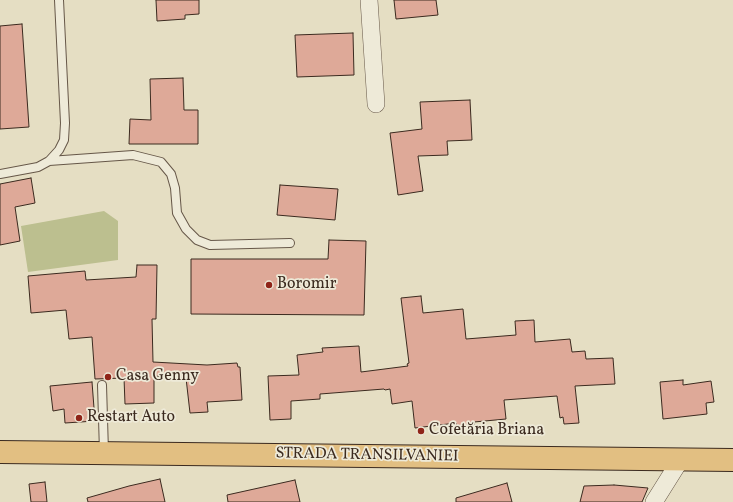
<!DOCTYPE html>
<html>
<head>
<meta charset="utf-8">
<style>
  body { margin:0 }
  canvas { display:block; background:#e5dec3 }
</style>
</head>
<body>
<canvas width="733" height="502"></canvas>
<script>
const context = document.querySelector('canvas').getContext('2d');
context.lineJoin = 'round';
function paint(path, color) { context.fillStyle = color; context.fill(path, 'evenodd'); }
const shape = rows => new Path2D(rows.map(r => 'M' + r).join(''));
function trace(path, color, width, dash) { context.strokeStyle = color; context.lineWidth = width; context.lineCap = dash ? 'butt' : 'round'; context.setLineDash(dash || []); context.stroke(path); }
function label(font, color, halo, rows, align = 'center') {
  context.font = font + ' Vollkorn,serif'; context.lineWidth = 3.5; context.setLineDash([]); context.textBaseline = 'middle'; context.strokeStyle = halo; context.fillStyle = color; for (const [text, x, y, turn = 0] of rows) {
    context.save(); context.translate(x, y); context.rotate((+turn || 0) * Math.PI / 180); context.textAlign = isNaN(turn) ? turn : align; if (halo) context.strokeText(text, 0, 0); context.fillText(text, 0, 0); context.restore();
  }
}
paint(shape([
  [104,211,118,221,118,260,28,272,21,226]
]), '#bcbf8f');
const building = shape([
  [156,0,199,0,199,14,185,15,185,19,157,21,156,0],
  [394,0,436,0,438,15,396,19,394,0],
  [22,24,29,127,0,129,0,26,22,24],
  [353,33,354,75,297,77,295,35,353,33],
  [183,78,184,110,198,110,198,144,129,144,130,119,151,120,150,79,183,78],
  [470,100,472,140,447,141,448,155,418,156,423,191,398,195,390,133,422,129,420,102,470,100],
  [31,178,35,203,15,207,20,241,0,245,0,184,31,178],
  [280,185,338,189,335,220,277,215,280,185],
  [329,240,366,241,364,315,191,314,191,259,328,259,329,240],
  [137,265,157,265,156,319,152,319,153,362,207,365,237,363,238,367,240,367,242,400,207,402,208,412,190,413,186,378,154,376,154,403,125,404,124,378,95,379,92,337,69,339,66,310,31,313,28,276,85,271,86,280,136,277,137,265],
  [421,296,423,313,463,309,466,339,516,335,515,321,534,320,535,342,570,339,572,352,585,351,586,359,613,358,615,384,575,386,579,423,564,424,563,417,560,418,557,396,504,400,506,419,474,422,474,425,457,427,456,423,415,428,412,401,392,404,390,389,385,390,384,389,320,394,320,399,291,401,291,419,270,420,268,376,299,375,297,355,323,352,322,348,359,346,361,372,408,366,407,364,409,363,401,298,421,296],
  [683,380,683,385,711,381,714,402,706,403,707,414,663,419,660,382,683,380],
  [92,382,95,421,65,423,64,409,53,411,50,386,92,382],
  [160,479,165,502,88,502,87,498,129,486,160,479],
  [295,480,300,502,228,502,227,495,295,480],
  [45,482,47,502,31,502,29,484,45,482],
  [507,483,512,502,456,502,456,498,507,483],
  [614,485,648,488,642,502,580,502,584,486,614,485]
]);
paint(building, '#dea998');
trace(building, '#3b2a1f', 1);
const lane = shape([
  [49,161,133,155,161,162,171,174,175,188,177,213,186,229,197,240,210,245,290,243],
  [0,174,38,167,49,161,59,150,64,140,65,123,59,0],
  [102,385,104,452]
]);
const street = shape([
  [369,0,376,104],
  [654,502,681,459]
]);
const primary = shape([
  [0,452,733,460]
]);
trace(lane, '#665748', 10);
trace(street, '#665748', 18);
trace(primary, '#3b2a1f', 24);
trace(lane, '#eeead8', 8);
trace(street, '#eeead8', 17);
trace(primary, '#e2bf82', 22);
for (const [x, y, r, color] of [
  [269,285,4,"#8f2418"],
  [108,377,4,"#8f2418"],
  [79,418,4,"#8f2418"],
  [421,431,4,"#8f2418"]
]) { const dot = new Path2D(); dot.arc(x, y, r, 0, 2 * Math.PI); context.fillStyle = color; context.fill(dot); trace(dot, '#eeead8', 1.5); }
label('16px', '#3b2a1f', '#eeead8', [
  ["Boromir",277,285],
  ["Casa Genny",116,377],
  ["Restart Auto",87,418],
  ["Cofetăria Briana",429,431]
], 'left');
label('16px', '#3b2a1f', '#eeead8', [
  ["STRADA TRANSILVANIEI",367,456,1]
]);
</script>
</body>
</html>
